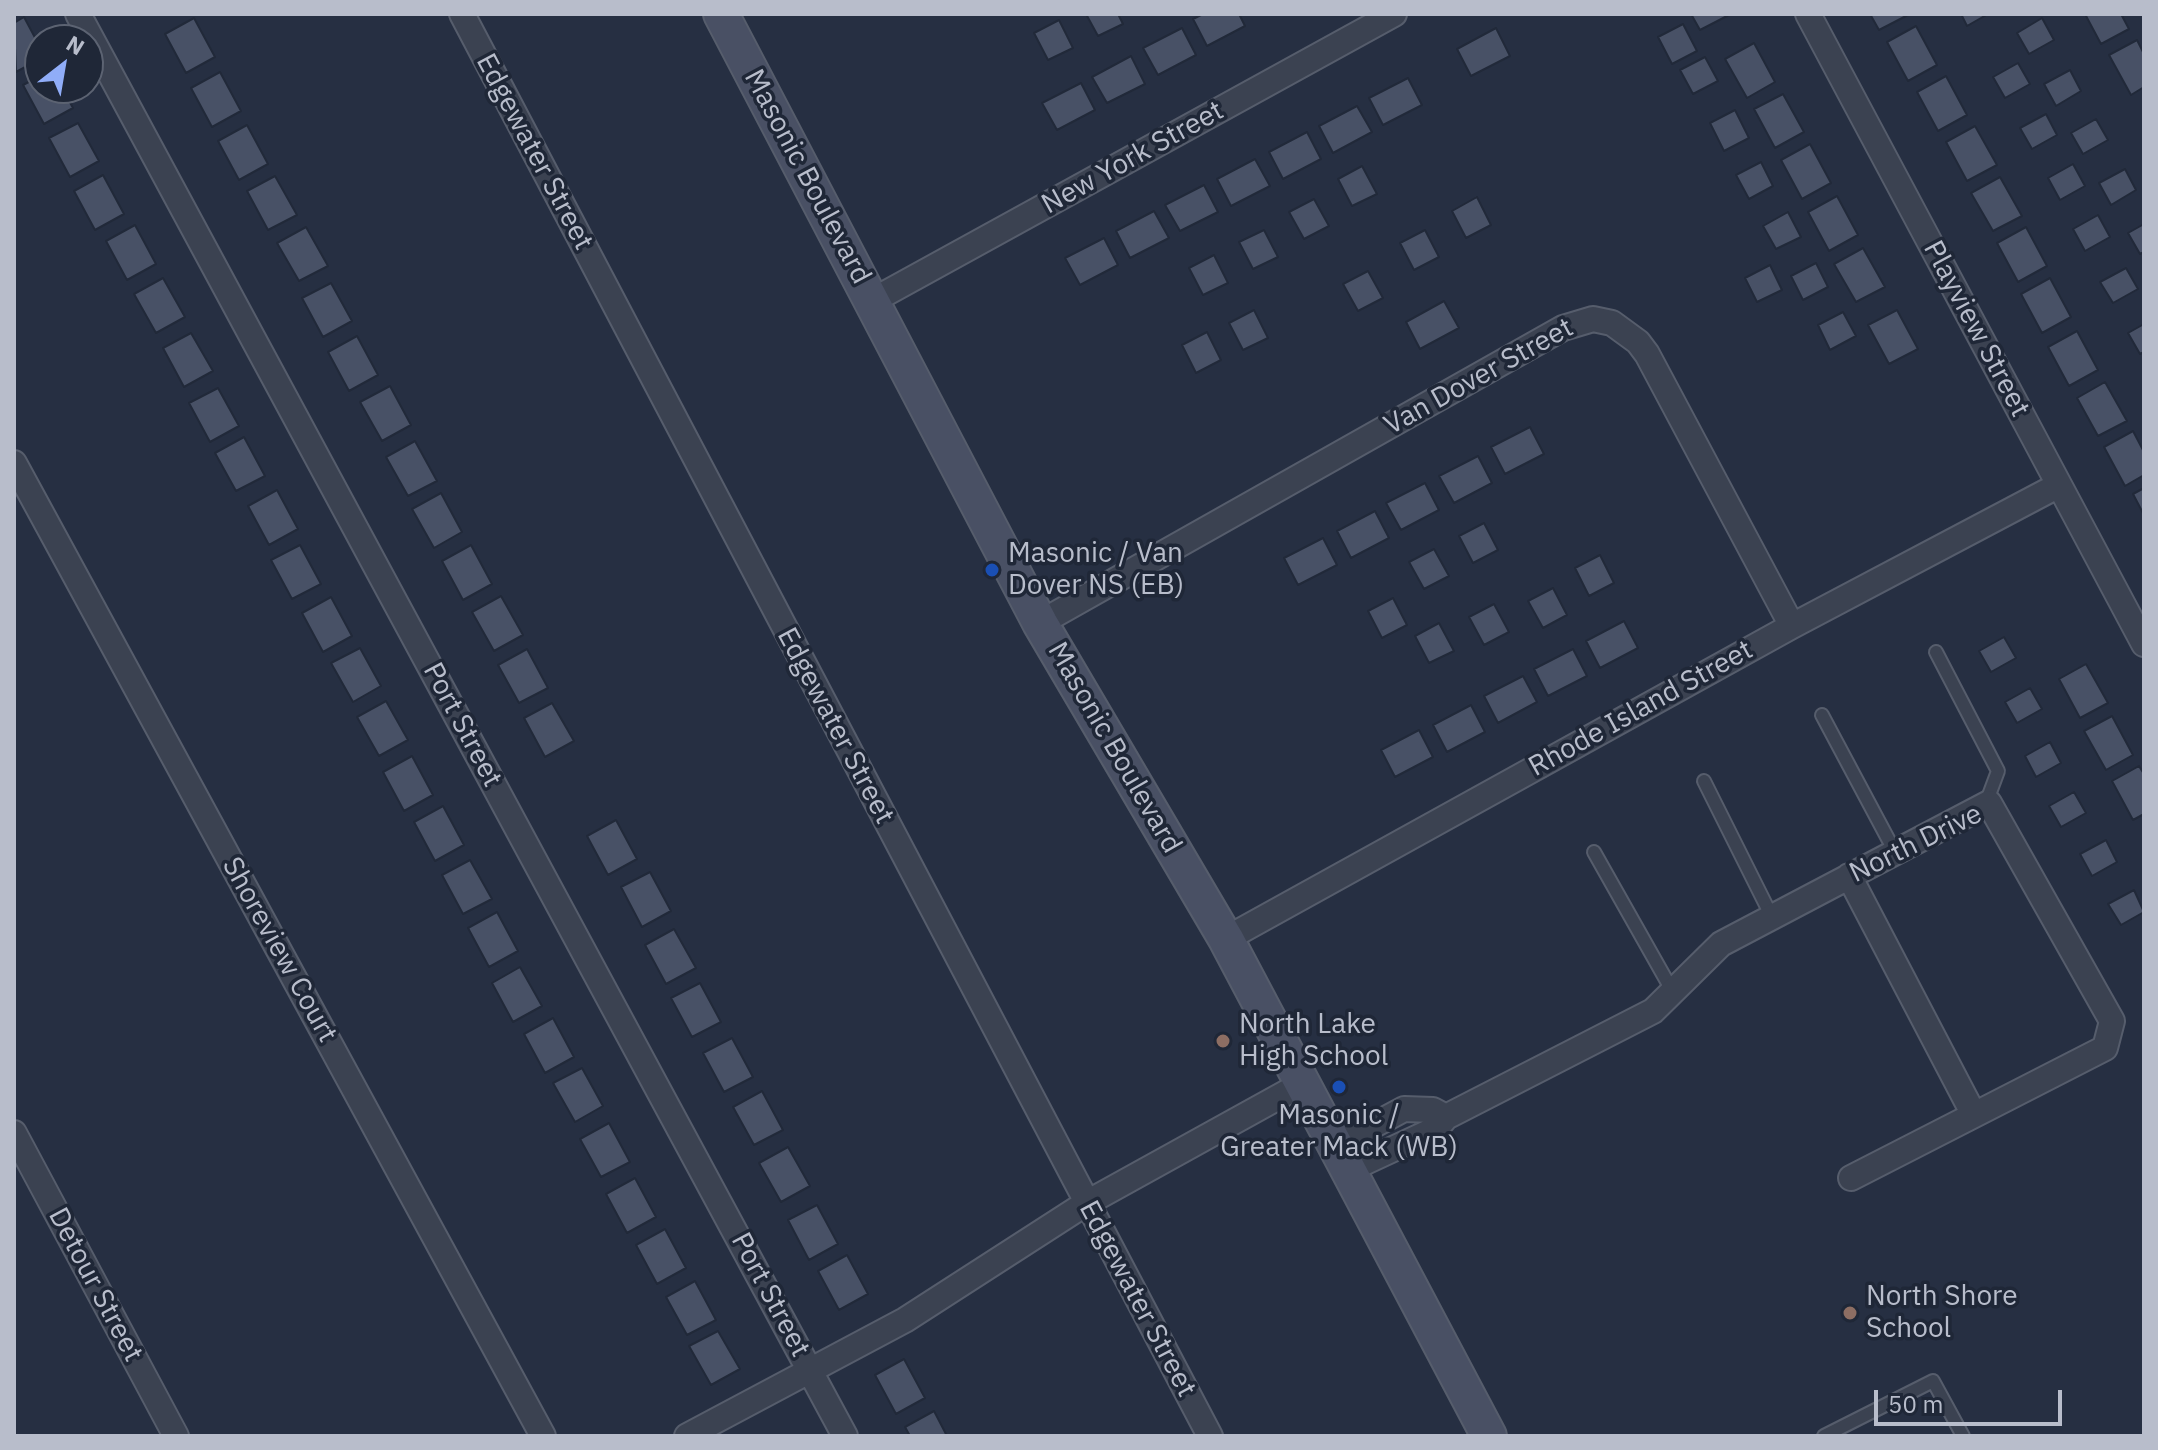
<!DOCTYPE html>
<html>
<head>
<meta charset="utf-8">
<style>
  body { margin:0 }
  #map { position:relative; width:2158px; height:1450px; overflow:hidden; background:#262f42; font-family:"IBM Plex Sans",sans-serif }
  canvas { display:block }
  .frame { position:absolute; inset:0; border:16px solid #b8bdcb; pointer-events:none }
  .north { position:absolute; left:24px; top:24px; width:80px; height:80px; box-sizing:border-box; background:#1f2737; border:2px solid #5c6372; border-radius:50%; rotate:31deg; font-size:22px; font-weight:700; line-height:32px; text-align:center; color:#b8bdcb }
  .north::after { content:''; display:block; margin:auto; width:28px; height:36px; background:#90adf8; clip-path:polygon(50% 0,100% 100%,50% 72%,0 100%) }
  .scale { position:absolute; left:1874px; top:1390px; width:188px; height:36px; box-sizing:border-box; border:4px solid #b8bdcb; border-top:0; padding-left:10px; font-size:24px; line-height:28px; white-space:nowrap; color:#b8bdcb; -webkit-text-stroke:6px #1f2737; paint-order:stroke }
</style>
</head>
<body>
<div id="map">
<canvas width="2158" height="1450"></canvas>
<div class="frame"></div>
<div class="north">N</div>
<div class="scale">50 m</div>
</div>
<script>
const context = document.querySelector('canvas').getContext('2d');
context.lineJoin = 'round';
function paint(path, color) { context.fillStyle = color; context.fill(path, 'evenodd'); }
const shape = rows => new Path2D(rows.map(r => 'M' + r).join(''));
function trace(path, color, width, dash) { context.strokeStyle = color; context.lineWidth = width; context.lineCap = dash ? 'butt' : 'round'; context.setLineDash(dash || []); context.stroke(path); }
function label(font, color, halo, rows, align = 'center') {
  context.font = font + ' "IBM Plex Sans",sans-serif'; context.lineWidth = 7; context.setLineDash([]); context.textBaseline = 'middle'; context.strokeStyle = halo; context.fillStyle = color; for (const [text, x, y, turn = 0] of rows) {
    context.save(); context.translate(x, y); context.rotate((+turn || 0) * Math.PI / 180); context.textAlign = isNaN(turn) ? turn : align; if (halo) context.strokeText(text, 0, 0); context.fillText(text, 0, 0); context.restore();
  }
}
const building = shape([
  [1086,14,1118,14,1123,24,1098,36,1086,14],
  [1203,14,1239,14,1245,26,1207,46,1193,19,1203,14],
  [1691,14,1731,14,1700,30,1691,14],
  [1870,14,1907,14,1908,15,1879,30,1870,14],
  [1961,14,1988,14,1967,26,1961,14],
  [2085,14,2121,14,2129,29,2101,44,2085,14],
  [24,17,40,47,40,59,16,72,14,23,24,17],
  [194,18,215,57,186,73,165,34,194,18],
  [2042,18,2054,40,2029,54,2017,33,2042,18],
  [1059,20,1073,48,1048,60,1034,33,1059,20],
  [1683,24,1697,51,1672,64,1658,37,1683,24],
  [1916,26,1937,65,1908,81,1887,42,1916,26],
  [1182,28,1196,55,1158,75,1143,48,1182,28],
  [1496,28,1510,56,1471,76,1457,49,1496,28],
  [2137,40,2144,54,2144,87,2131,95,2109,55,2137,40],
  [1754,43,1775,82,1747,98,1725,59,1754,43],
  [1131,56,1145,84,1107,103,1092,77,1131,56],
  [1705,57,1718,81,1693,94,1680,70,1705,57],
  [2018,63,2030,84,2005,98,1993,77,2018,63],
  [2070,70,2081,91,2056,106,2044,84,2070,70],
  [220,72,241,111,212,127,191,88,220,72],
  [40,76,40,88,62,88,73,108,44,124,23,85,40,76],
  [1946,76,1967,115,1938,131,1917,92,1946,76],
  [1408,78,1422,105,1383,125,1369,98,1408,78],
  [1081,83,1095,110,1057,130,1042,103,1081,83],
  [1783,94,1804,132,1775,148,1754,109,1783,94],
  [1357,106,1372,132,1333,153,1319,126,1357,106],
  [1735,110,1749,138,1724,151,1710,123,1735,110],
  [2046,114,2057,135,2032,149,2020,128,2046,114],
  [2096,119,2108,140,2083,154,2071,133,2096,119],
  [78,123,99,161,70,177,49,138,78,123],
  [247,125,268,164,239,180,218,141,247,125],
  [1975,126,1997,165,1967,181,1946,142,1975,126],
  [1307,132,1321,159,1283,179,1269,152,1307,132],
  [1810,144,1831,183,1802,199,1781,160,1810,144],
  [1255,159,1270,186,1231,206,1217,179,1255,159],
  [1761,162,1773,186,1749,199,1736,175,1761,162],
  [2073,164,2085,186,2060,200,2048,178,2073,164],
  [1362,166,1377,194,1352,206,1338,179,1362,166],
  [2125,169,2136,190,2111,205,2099,183,2125,169],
  [103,175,124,214,95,230,74,191,103,175],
  [275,176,297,215,268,230,247,191,275,176],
  [2000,177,2022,216,1993,231,1971,193,2000,177],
  [1204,185,1218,212,1180,231,1165,205,1204,185],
  [1837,196,1858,235,1829,251,1808,212,1837,196],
  [1477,197,1491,225,1466,238,1452,211,1477,197],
  [1314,199,1329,226,1304,239,1289,212,1314,199],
  [1154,211,1169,238,1130,258,1116,231,1154,211],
  [1788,212,1801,237,1776,249,1763,226,1788,212],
  [2098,215,2110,237,2085,251,2073,229,2098,215],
  [2144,224,2144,252,2140,254,2128,233,2144,224],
  [135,225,156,264,127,280,106,241,135,225],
  [306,227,328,266,299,281,277,243,306,227],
  [2026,227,2047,266,2018,282,1997,243,2026,227],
  [1264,230,1278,257,1253,269,1239,242,1264,230],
  [1425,230,1439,257,1414,270,1400,243,1425,230],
  [1104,238,1118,265,1080,285,1065,258,1104,238],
  [1863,248,1885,287,1856,302,1834,264,1863,248],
  [1214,255,1228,283,1203,295,1189,268,1214,255],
  [1816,263,1828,287,1803,300,1791,276,1816,263],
  [1770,265,1782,290,1757,302,1745,278,1770,265],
  [2126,268,2138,289,2113,303,2100,282,2126,268],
  [1368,271,1383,298,1358,311,1343,284,1368,271],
  [163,278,185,317,156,333,134,294,163,278],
  [2050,278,2071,317,2042,333,2021,294,2050,278],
  [331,283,352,321,323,337,302,298,331,283],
  [1444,301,1459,328,1420,349,1406,322,1444,301],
  [1254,310,1268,338,1243,350,1229,323,1254,310],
  [1897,310,1918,349,1889,364,1868,325,1897,310],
  [1843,312,1856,336,1830,350,1818,325,1843,312],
  [2144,324,2144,352,2140,354,2128,333,2144,324],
  [2077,331,2098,370,2069,386,2048,347,2077,331],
  [1207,332,1221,360,1196,373,1182,345,1207,332],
  [191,333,213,371,184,387,163,348,191,333],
  [357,336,378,375,349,391,328,352,357,336],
  [2105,382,2127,421,2098,436,2077,398,2105,382],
  [390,386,411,425,382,441,360,402,390,386],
  [218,388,239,426,210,442,189,403,218,388],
  [1530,427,1544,454,1505,474,1491,447,1530,427],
  [2133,431,2144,452,2144,475,2125,486,2104,447,2133,431],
  [244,437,265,476,236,491,215,453,244,437],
  [415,441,437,481,408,496,386,457,415,441],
  [1478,456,1492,483,1454,503,1439,476,1478,456],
  [1425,483,1439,510,1401,530,1386,503,1425,483],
  [2144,488,2144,515,2133,494,2144,488],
  [277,490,298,529,269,545,248,506,277,490],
  [441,493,462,532,434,548,412,509,441,493],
  [1375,511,1389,538,1351,558,1337,531,1375,511],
  [1484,523,1498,550,1473,563,1459,536,1484,523],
  [1323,538,1337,565,1298,585,1284,558,1323,538],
  [300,545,321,584,292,599,271,560,300,545],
  [471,545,492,584,463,600,442,561,471,545],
  [1434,549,1449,576,1424,589,1409,562,1434,549],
  [1600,555,1614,583,1589,596,1575,568,1600,555],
  [1553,588,1567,615,1543,628,1528,601,1553,588],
  [501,596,523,635,494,651,472,612,501,596],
  [331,597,352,636,323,652,302,613,331,597],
  [1393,598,1407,625,1382,638,1368,611,1393,598],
  [1494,604,1509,632,1484,645,1469,617,1494,604],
  [1624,621,1638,648,1600,668,1586,641,1624,621],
  [1439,623,1454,651,1429,663,1415,636,1439,623],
  [2004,637,2016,658,1991,672,1979,651,2004,637],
  [360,648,381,686,353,702,331,663,360,648],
  [527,649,548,688,519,703,498,665,527,649],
  [1573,649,1587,676,1548,696,1534,669,1573,649],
  [2086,664,2108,703,2080,718,2059,679,2086,664],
  [1523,676,1537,702,1498,723,1484,696,1523,676],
  [2030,688,2042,709,2017,723,2005,702,2030,688],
  [386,701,408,740,379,756,357,717,386,701],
  [552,703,574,741,545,757,524,718,552,703],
  [1471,705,1485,732,1447,752,1433,725,1471,705],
  [2112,716,2133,755,2106,770,2084,731,2112,716],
  [1419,730,1433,757,1395,777,1381,750,1419,730],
  [2050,742,2061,763,2036,777,2025,756,2050,742],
  [412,756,433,795,404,811,383,772,412,756],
  [2139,766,2144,774,2144,814,2133,820,2112,781,2139,766],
  [2074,792,2086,813,2061,827,2049,806,2074,792],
  [443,806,464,845,435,861,414,822,443,806],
  [616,820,637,859,608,875,587,836,616,820],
  [2106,840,2117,862,2092,876,2080,854,2106,840],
  [470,860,492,899,463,914,442,875,470,860],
  [650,872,671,911,642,927,621,887,650,872],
  [2134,890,2144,912,2121,925,2108,904,2134,890],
  [497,912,518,951,489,967,468,928,497,912],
  [674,929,696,968,666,984,645,945,674,929],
  [520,967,542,1006,513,1022,492,983,520,967],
  [700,983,721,1022,692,1037,671,998,700,983],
  [553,1018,574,1057,545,1073,524,1034,553,1018],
  [732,1038,753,1077,724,1092,703,1053,732,1038],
  [582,1068,603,1106,575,1122,553,1083,582,1068],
  [762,1091,783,1130,754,1145,733,1107,762,1091],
  [609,1123,630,1162,601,1177,580,1139,609,1123],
  [788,1147,810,1186,781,1202,759,1163,788,1147],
  [635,1178,656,1217,627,1233,606,1194,635,1178],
  [817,1205,838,1244,809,1260,788,1220,817,1205],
  [665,1229,686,1268,657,1284,636,1245,665,1229],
  [847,1255,868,1294,839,1310,818,1271,847,1255],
  [695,1281,716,1320,687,1335,666,1297,695,1281],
  [718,1331,740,1369,711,1385,689,1346,718,1331],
  [904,1359,925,1398,896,1414,875,1375,904,1359],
  [934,1411,947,1436,910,1436,905,1427,934,1411]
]);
paint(building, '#485166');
trace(building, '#212939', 2);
const lane = shape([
  [1936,652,1998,771,1985,806],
  [1822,715,1895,852],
  [1704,781,1772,917],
  [1594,852,1673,992],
  [1824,1436,1933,1381,1963,1436]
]);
const street = shape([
  [78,14,845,1436],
  [462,14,1210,1436],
  [1808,14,2144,644],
  [872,301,1394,14],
  [14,463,543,1436],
  [1040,623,1563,328,1593,319,1612,323,1638,342,1647,354,1792,626],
  [1849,876,1974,1115],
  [1226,939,1792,626,2059,485],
  [1446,1117,1653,1011,1721,944,1989,803,2112,1021,2105,1048,1851,1178],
  [14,1133,176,1436],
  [1335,1146,1404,1109,1433,1110,1446,1117,1436,1129,1348,1170],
  [687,1436,905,1320,1085,1204,1302,1084]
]);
const secondary = shape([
  [721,14,1040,623,1226,939,1489,1436]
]);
trace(lane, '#565d6c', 16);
trace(street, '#565d6c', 28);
trace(secondary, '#565d6c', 38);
trace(lane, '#3b4251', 12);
trace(street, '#3b4251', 24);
trace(secondary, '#495064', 34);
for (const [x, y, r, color] of [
  [992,570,8,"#1a4fb4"],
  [1223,1041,8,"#8d6e63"],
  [1339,1087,8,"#1a4fb4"],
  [1850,1313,8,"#8d6e63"]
]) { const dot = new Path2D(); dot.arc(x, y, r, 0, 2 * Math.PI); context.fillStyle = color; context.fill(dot); trace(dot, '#1f2737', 3); }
label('28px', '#b8bdcb', '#1f2737', [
  ["Edgewater Street",534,152,62],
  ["New York Street",1133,158,-29],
  ["Masonic Boulevard",807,177,62],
  ["Playview Street",1976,329,62],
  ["Van Dover Street",1479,377,-29],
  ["Rhode Island Street",1641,709,-29],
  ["Port Street",462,725,62],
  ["Edgewater Street",835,726,62],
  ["Masonic Boulevard",1114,748,60],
  ["North Drive",1916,844,-26],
  ["Shoreview Court",279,950,61],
  ["Detour Street",95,1285,62],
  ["Port Street",770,1295,62],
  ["Edgewater Street",1137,1299,62]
]);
label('28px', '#b8bdcb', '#1f2737', [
  ["Masonic / Van",1008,554],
  ["Dover NS (EB)",1008,586],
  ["North Lake",1239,1025],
  ["High School",1239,1057],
  ["Masonic /",1339,1116,"center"],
  ["Greater Mack (WB)",1339,1148,"center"],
  ["North Shore",1866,1297],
  ["School",1866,1329]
], 'left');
</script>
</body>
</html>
